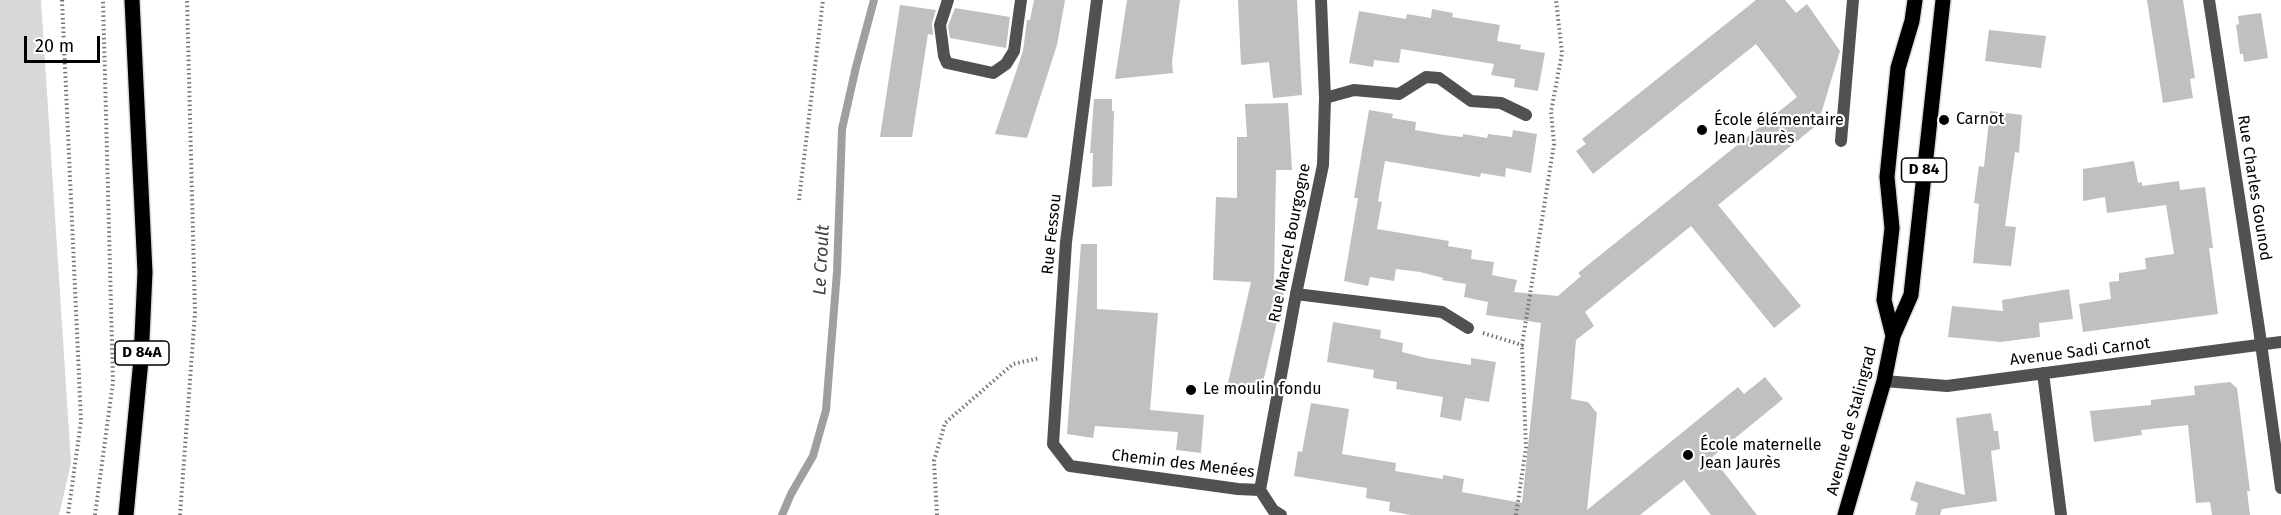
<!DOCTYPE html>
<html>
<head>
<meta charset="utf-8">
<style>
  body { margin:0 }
  #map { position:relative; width:2281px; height:515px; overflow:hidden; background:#fff; font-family:"Fira Sans",sans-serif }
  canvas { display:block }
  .scale { position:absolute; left:24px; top:36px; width:76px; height:27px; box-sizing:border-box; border:3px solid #000; border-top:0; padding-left:8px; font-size:18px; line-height:21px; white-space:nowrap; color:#000; -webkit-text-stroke:4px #fff; paint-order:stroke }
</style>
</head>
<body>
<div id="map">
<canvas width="2281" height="515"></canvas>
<div class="scale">20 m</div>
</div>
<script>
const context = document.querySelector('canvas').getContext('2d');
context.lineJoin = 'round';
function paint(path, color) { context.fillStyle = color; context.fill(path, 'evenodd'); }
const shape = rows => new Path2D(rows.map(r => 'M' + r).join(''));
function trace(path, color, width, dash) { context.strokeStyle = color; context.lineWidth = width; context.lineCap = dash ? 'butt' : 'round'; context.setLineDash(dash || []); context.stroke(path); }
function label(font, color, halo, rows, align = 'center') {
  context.font = font + ' "Fira Sans",sans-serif'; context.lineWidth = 4.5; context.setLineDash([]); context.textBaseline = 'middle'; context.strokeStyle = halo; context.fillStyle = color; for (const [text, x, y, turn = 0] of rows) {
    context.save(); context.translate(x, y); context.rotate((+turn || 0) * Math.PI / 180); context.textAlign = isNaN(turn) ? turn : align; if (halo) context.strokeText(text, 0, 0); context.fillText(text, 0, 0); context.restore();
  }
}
paint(shape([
  [0,0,41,0,71,463,59,515,0,515]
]), '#d8d8d8');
trace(shape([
  [782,515,791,494,813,456,826,410,837,272,842,129,856,67,874,0]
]), '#9f9f9f', 8);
paint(shape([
  [1034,0,1065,0,1057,45,1027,138,995,134,1023,51,1027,20,1030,20],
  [1127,0,1180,0,1172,62,1173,73,1115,79],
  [1238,0,1297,0,1302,95,1273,98,1269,62,1241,65],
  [1756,0,1785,0,1796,13,1807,4,1840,51,1818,124,1718,205,1801,306,1774,328,1691,226,1585,312,1594,326,1576,340,1571,399,1588,402,1597,413,1587,510,1738,387,1744,394,1765,377,1783,399,1712,457,1757,515,1711,515,1684,480,1640,515,1411,515,1389,511,1390,502,1366,498,1367,488,1294,476,1298,451,1302,452,1311,403,1349,409,1342,454,1396,463,1395,471,1443,479,1443,475,1464,479,1462,492,1522,503,1541,323,1486,315,1488,302,1464,297,1466,284,1442,280,1443,278,1420,272,1396,269,1394,281,1370,277,1368,286,1344,281,1358,198,1354,198,1369,110,1393,114,1392,118,1416,122,1415,130,1444,135,1463,137,1463,134,1487,138,1488,134,1512,137,1513,130,1537,134,1531,173,1506,168,1505,177,1481,173,1480,177,1385,161,1378,201,1382,202,1377,229,1449,241,1448,246,1472,250,1471,259,1494,262,1492,275,1517,280,1514,292,1558,296,1581,276,1578,273,1797,97,1756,44,1593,174,1576,151,1586,144,1582,139],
  [2147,0,2183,0,2195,78,2190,79,2193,98,2163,103],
  [900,5,936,10,932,23,933,35,928,34,912,137,880,137],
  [955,8,1010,17,1006,48,950,38,948,26],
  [1432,9,1453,13,1452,17,1500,25,1497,41,1521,45,1520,49,1545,53,1538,91,1514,87,1515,79,1491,75,1494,64,1401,49,1399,63,1374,60,1373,67,1349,63,1359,11,1406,19,1407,14,1431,18],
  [2261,13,2268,58,2244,62,2243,54,2240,54,2236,25,2239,24,2238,16],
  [1989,30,2046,36,2041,68,1985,61],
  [1094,99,1112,99,1112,111,1114,111,1112,186,1092,187,1093,153,1090,153],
  [1288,103,1292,170,1276,170,1274,283,1286,283,1261,391,1228,383,1251,282,1213,280,1216,197,1237,198,1237,137,1247,137,1245,104],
  [1990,111,2022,115,2019,153,2015,152,2005,226,2016,227,2011,266,1973,263,1979,204,1974,203,1979,166,1984,167],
  [2134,161,2138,183,2142,182,2142,186,2179,181,2180,190,2205,187,2213,248,2209,248,2218,314,2083,332,2079,304,2111,299,2109,282,2119,281,2119,273,2146,269,2145,258,2174,254,2166,205,2107,213,2105,197,2083,201,2083,169],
  [1081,244,1097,244,1097,309,1158,313,1150,410,1204,415,1201,453,1176,450,1178,432,1095,426,1093,438,1067,434],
  [2069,289,2073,319,2039,323,2040,337,2000,342,1948,337,1952,306,2003,311,2002,300],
  [1333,322,1381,330,1380,338,1403,343,1402,352,1426,358,1471,365,1471,358,1496,362,1489,402,1465,398,1461,421,1440,417,1443,397,1396,389,1397,382,1373,378,1374,370,1327,362],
  [2230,382,2237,388,2250,491,2247,491,2250,515,2212,515,2210,502,2196,503,2188,425,2141,430,2142,435,2094,442,2090,411,2151,405,2151,400,2195,395,2194,386],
  [1991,413,1994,431,1998,431,2000,449,1991,451,1997,501,1942,509,1940,515,1915,515,1918,503,1910,500,1916,481,1965,495,1956,418]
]), '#c0c0c0');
const primary = shape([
  [1893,336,1884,300,1892,228,1887,177,1898,68,1912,21,1915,0],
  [126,515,141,360,145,272,132,0],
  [1845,515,1884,381,1893,336,1911,295,1943,0]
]);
trace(primary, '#dbdbdb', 18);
trace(shape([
  [62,0,81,421,68,515],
  [799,200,823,0],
  [1483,333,1522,345,1554,144,1551,112,1562,53,1556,0],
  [95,515,113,382,103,0],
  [180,515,195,313,187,0],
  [937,515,934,461,945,423,1013,364,1040,358],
  [1516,515,1526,448,1522,345]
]), '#737373', 4, [1.5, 3]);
trace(shape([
  [948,0,940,25,944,56,947,63,993,73,1006,64,1014,51,1021,0],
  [1325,98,1354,90,1399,94,1426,77,1439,78,1471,101,1501,103,1526,115],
  [1841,141,1853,0],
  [1296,294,1442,312,1468,328]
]), '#515151', 12);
trace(shape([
  [1097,0,1066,242,1053,444,1070,466,1238,489,1260,490],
  [2209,0,2259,329,2281,488],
  [2043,373,2061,515],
  [1884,381,1947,386,2281,342],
  [1260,490,1296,294,1323,165,1325,98,1321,0],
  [1260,490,1273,510,1281,515]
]), '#515151', 12);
trace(primary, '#000', 15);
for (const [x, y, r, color] of [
  [1944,120,6,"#000"],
  [1702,130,6,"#000"],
  [1191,390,6,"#000"],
  [1688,455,6,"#000"]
]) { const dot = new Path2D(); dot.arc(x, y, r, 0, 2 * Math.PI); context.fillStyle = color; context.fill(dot); trace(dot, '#fff', 2); }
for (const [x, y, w] of [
  [1924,170,45],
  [142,353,54]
]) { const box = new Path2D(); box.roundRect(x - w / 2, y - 12, w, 24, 4.5); context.fillStyle = '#fff'; context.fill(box); trace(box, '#000', 1.5); }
label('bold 15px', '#000', null, [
  ["D 84",1924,170],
  ["D 84A",142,353]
]);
label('16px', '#000', '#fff', [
  ["Carnot",1956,120],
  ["École élémentaire",1714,121],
  ["Jean Jaurès",1714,139],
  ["Le moulin fondu",1203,390],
  ["École maternelle",1700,446],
  ["Jean Jaurès",1700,464]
], 'left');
label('16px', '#000', '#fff', [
  ["Rue Charles Gounod",2254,188,81],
  ["Rue Fessou",1052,234,-84],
  ["Rue Marcel Bourgogne",1290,243,-79],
  ["Avenue Sadi Carnot",2080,352,-7],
  ["Avenue de Stalingrad",1852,421,-75],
  ["Chemin des Menées",1183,464,7]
]);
label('italic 18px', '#404040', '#fff', [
  ["Le Croult",822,260,-87]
]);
</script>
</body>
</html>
